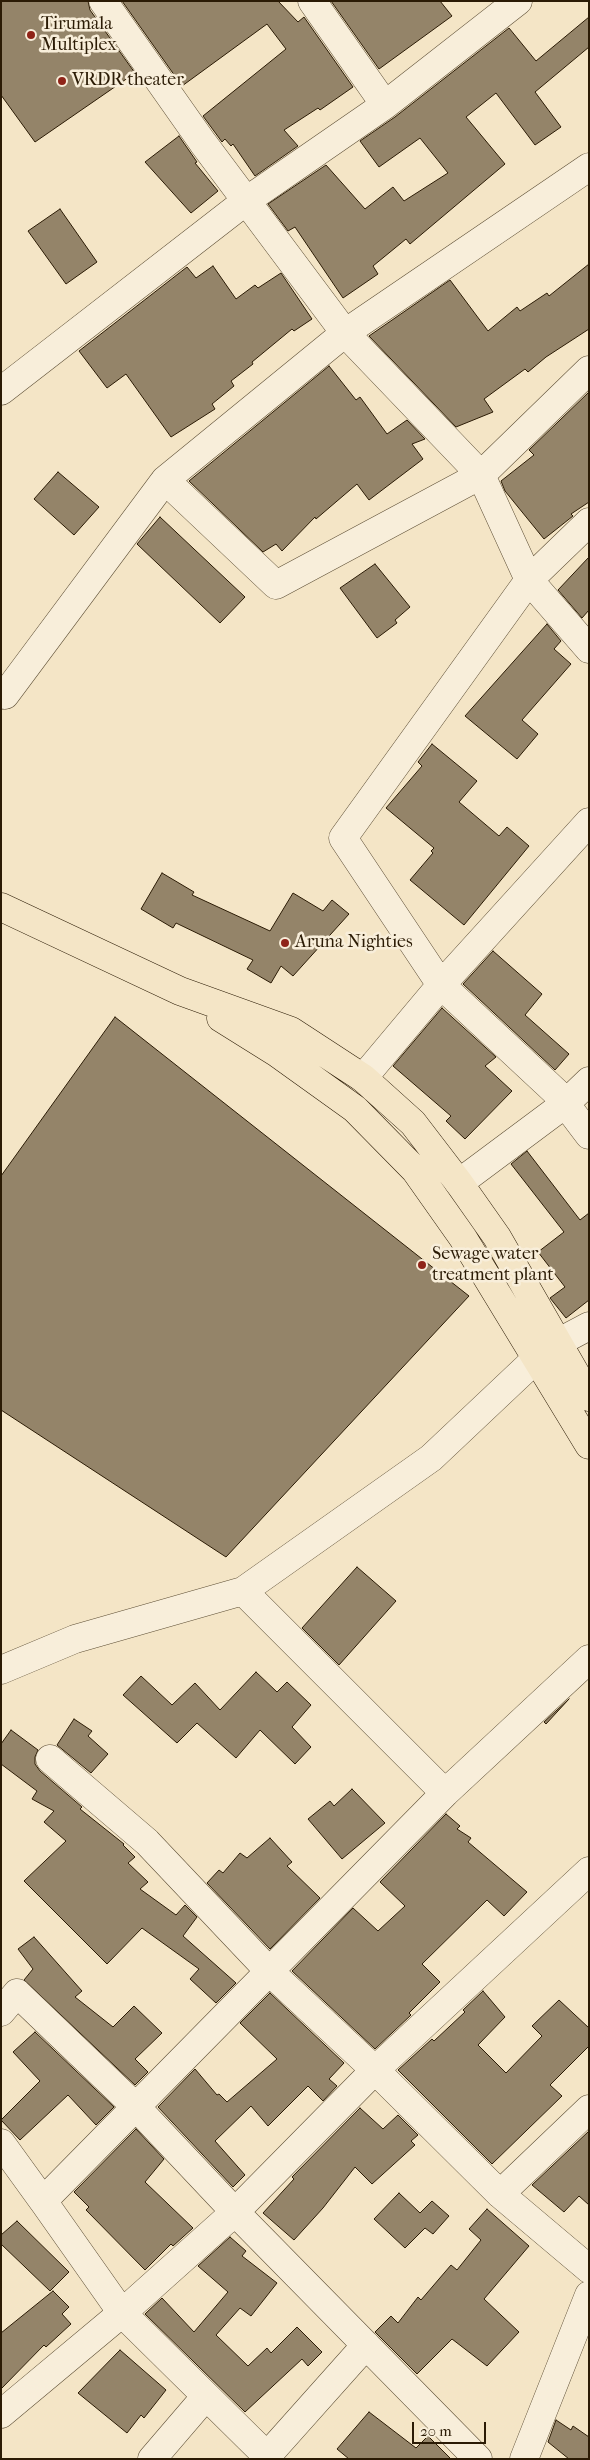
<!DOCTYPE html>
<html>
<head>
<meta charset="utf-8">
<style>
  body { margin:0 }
  #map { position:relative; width:590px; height:2460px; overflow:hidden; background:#f4e5c6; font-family:"IM FELL French Canon",serif }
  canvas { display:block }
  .frame { position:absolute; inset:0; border:2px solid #2b1b05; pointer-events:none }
  .scale { position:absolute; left:412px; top:2422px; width:74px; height:22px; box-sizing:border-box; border:2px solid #2b1b05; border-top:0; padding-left:6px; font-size:15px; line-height:18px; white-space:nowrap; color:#2b1b05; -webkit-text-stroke:4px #f8eeda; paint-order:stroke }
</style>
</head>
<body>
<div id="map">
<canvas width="590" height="2460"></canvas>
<div class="frame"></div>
<div class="scale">20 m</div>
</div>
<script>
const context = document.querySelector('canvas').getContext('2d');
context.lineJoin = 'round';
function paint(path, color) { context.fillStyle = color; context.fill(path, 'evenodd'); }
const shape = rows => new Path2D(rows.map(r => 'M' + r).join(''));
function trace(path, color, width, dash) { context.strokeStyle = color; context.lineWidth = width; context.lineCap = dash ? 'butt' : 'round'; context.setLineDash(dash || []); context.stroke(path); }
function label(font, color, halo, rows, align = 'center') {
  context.font = font + ' "IM FELL French Canon",serif'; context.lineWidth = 5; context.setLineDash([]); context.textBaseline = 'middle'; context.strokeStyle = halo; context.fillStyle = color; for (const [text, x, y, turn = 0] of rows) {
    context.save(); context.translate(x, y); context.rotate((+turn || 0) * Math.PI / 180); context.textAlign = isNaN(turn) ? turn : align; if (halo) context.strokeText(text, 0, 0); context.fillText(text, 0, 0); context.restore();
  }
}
const building = shape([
  [1,1,88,1,90,10,135,73,35,142,1,95,1,1],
  [122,1,278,1,298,22,304,17,353,87,320,110,318,108,284,130,298,146,255,176,233,144,231,146,225,139,222,142,203,116,286,49,267,24,182,86,122,1],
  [331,1,440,1,452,16,379,69,331,1],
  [589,17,589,47,535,92,561,127,535,145,496,93,466,117,505,164,410,244,406,239,373,266,378,274,343,298,295,227,288,231,268,204,326,165,365,209,393,187,404,201,448,173,420,138,379,167,360,141,395,117,509,28,536,61,589,17],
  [179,136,197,162,195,163,218,191,191,213,145,162,179,136],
  [60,209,97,262,66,284,28,231,60,209],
  [589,264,589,329,546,357,528,372,525,369,484,399,493,412,456,427,369,336,450,280,488,331,517,307,520,311,547,293,549,296,589,264],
  [213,266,236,299,255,285,258,288,281,273,312,319,294,331,292,329,252,362,253,364,231,381,234,386,212,404,215,409,171,437,126,374,107,388,79,351,187,267,196,278,213,266],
  [329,366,356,400,360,397,387,434,407,420,425,439,412,444,423,459,369,500,357,484,316,519,315,517,282,551,276,544,263,552,189,481,329,366],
  [589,392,589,502,571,514,573,516,544,539,505,491,501,481,534,455,529,450,589,392],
  [58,472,99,507,74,535,34,499,58,472],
  [160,517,245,597,220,623,137,544,160,517],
  [589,557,589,610,582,618,558,590,589,557],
  [375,564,410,607,395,620,397,623,377,638,340,588,375,564],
  [547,624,561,641,554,649,571,664,522,720,538,734,517,759,465,716,547,624],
  [432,744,477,781,459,802,499,836,507,827,529,846,464,925,410,880,433,853,431,851,434,848,386,808,422,766,418,762,432,744],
  [162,873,194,892,192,895,270,931,293,893,323,911,332,900,349,914,293,976,281,966,271,983,247,969,253,960,176,923,173,928,141,909,162,873],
  [493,951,542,994,525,1015,569,1054,555,1070,463,984,493,951],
  [442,1008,496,1057,485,1066,512,1091,465,1139,446,1121,451,1116,393,1066,442,1008],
  [115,1017,469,1296,226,1557,1,1410,1,1176,115,1017],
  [527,1151,580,1220,589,1213,589,1300,566,1318,550,1298,565,1287,538,1252,564,1232,511,1164,527,1151],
  [357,1567,396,1601,339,1665,302,1628,357,1567],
  [256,1672,277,1692,287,1682,311,1705,292,1727,311,1747,295,1764,260,1730,236,1758,197,1723,177,1743,123,1695,141,1676,172,1705,195,1683,220,1710,256,1672],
  [569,1699,546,1724,544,1722,569,1699],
  [74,1719,92,1731,88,1736,108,1754,91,1773,57,1745,74,1719],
  [11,1730,38,1750,35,1757,35,1764,40,1771,82,1807,80,1809,124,1844,123,1845,135,1857,128,1863,148,1882,140,1889,176,1915,185,1905,197,1917,183,1936,236,1983,216,2003,190,1979,199,1969,142,1928,107,1964,24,1881,66,1841,44,1822,54,1811,32,1799,37,1791,1,1764,1,1744,11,1730],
  [352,1789,385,1823,342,1859,308,1819,330,1801,334,1806,352,1789],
  [446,1814,460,1826,457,1829,471,1838,468,1842,527,1892,504,1916,487,1900,422,1964,440,1982,409,2013,411,2015,375,2049,292,1971,353,1908,378,1931,405,1906,380,1882,446,1814],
  [270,1838,292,1862,287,1866,320,1898,270,1949,207,1883,219,1870,223,1873,240,1853,247,1858,270,1838],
  [34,1937,82,1991,75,1997,113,2027,134,2006,162,2033,135,2059,148,2072,135,2085,24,1980,33,1969,18,1949,34,1937],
  [483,1991,505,2017,478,2045,506,2073,542,2036,532,2026,559,2000,589,2028,589,2046,550,2085,562,2096,492,2164,398,2070,432,2039,434,2041,465,2012,463,2010,483,1991],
  [270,1993,344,2063,329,2079,337,2086,323,2101,308,2086,268,2126,251,2106,215,2141,245,2175,233,2187,158,2107,195,2069,217,2095,219,2094,227,2102,277,2059,240,2023,270,1993],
  [35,2032,114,2107,96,2125,68,2095,20,2140,1,2120,40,2081,13,2052,35,2032],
  [360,2108,383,2129,398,2115,418,2135,411,2141,415,2145,372,2184,355,2167,323,2208,294,2240,263,2213,294,2179,292,2177,360,2108],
  [136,2129,164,2159,145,2182,193,2228,173,2246,171,2244,145,2270,86,2210,89,2207,74,2192,136,2129],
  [589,2131,589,2205,579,2196,564,2212,532,2185,589,2131],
  [399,2193,420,2213,432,2201,449,2216,433,2234,425,2228,405,2248,374,2219,399,2193],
  [487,2209,529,2246,484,2299,519,2332,487,2366,452,2339,417,2374,375,2332,391,2316,398,2323,418,2297,421,2300,451,2265,457,2270,481,2240,469,2229,487,2209],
  [17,2221,69,2272,50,2291,1,2244,1,2235,17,2221],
  [230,2237,246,2251,242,2256,277,2283,251,2316,240,2308,216,2335,248,2366,267,2348,271,2353,297,2327,322,2352,308,2366,302,2359,245,2412,145,2314,162,2298,194,2332,228,2292,198,2266,230,2237],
  [53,2291,69,2307,62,2314,71,2324,46,2347,44,2345,1,2389,1,2333,53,2291],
  [120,2350,166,2390,144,2418,141,2415,127,2433,78,2393,120,2350],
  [369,2412,416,2448,428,2436,451,2459,349,2459,337,2449,369,2412],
  [556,2420,571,2430,573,2426,589,2437,589,2459,569,2459,548,2442,556,2420]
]);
paint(building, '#948469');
trace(building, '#2b1b05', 1);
const minor = shape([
  [103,1,203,143,345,333,481,475,589,370],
  [385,105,518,1],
  [1,391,246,201,385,105,312,1],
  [165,480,276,585,481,475,529,580,589,649],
  [589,522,529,580,343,838,441,985,558,1094,589,1135],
  [5,695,165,480,345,333,589,167],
  [363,1078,441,985,589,822],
  [459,1183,565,1104,589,1081],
  [557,1343,589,1326],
  [243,1591,445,1793,589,1659],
  [1,1670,75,1639,243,1591,431,1458,537,1358],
  [50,1759,147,1842,270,1972,375,2070,235,2212,478,2459],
  [589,1871,375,2070,500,2194,589,2269],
  [1,2012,17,1993,137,2108,235,2212,122,2313,267,2456,366,2345],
  [1,2143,43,2201],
  [500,2194,589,2109],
  [1,2414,122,2313,43,2201,445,1793],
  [152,2459,206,2396],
  [524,2459,589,2295]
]);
const major = shape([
  [1,907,180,991,291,1031,363,1078,413,1123,459,1183,497,1237,589,1397],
  [221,1018,277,1053,355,1109,415,1170,463,1238,589,1445]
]);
trace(minor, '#5d4e35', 29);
trace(major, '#2b1b05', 29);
trace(minor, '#f8eeda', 28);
trace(major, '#f4e5c6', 28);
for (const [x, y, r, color] of [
  [31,35,5,"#8f2418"],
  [62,81,5,"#8f2418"],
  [285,943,5,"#8f2418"],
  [422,1265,5,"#8f2418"]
]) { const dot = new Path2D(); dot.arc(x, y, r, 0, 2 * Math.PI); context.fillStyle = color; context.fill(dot); trace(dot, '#f8eeda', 2); }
label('18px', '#2b1b05', '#f8eeda', [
  ["Tirumala",41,25],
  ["Multiplex",41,46],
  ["VRDR theater",72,81],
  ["Aruna Nighties",295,943],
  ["Sewage water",432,1255],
  ["treatment plant",432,1276]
], 'left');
</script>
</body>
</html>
